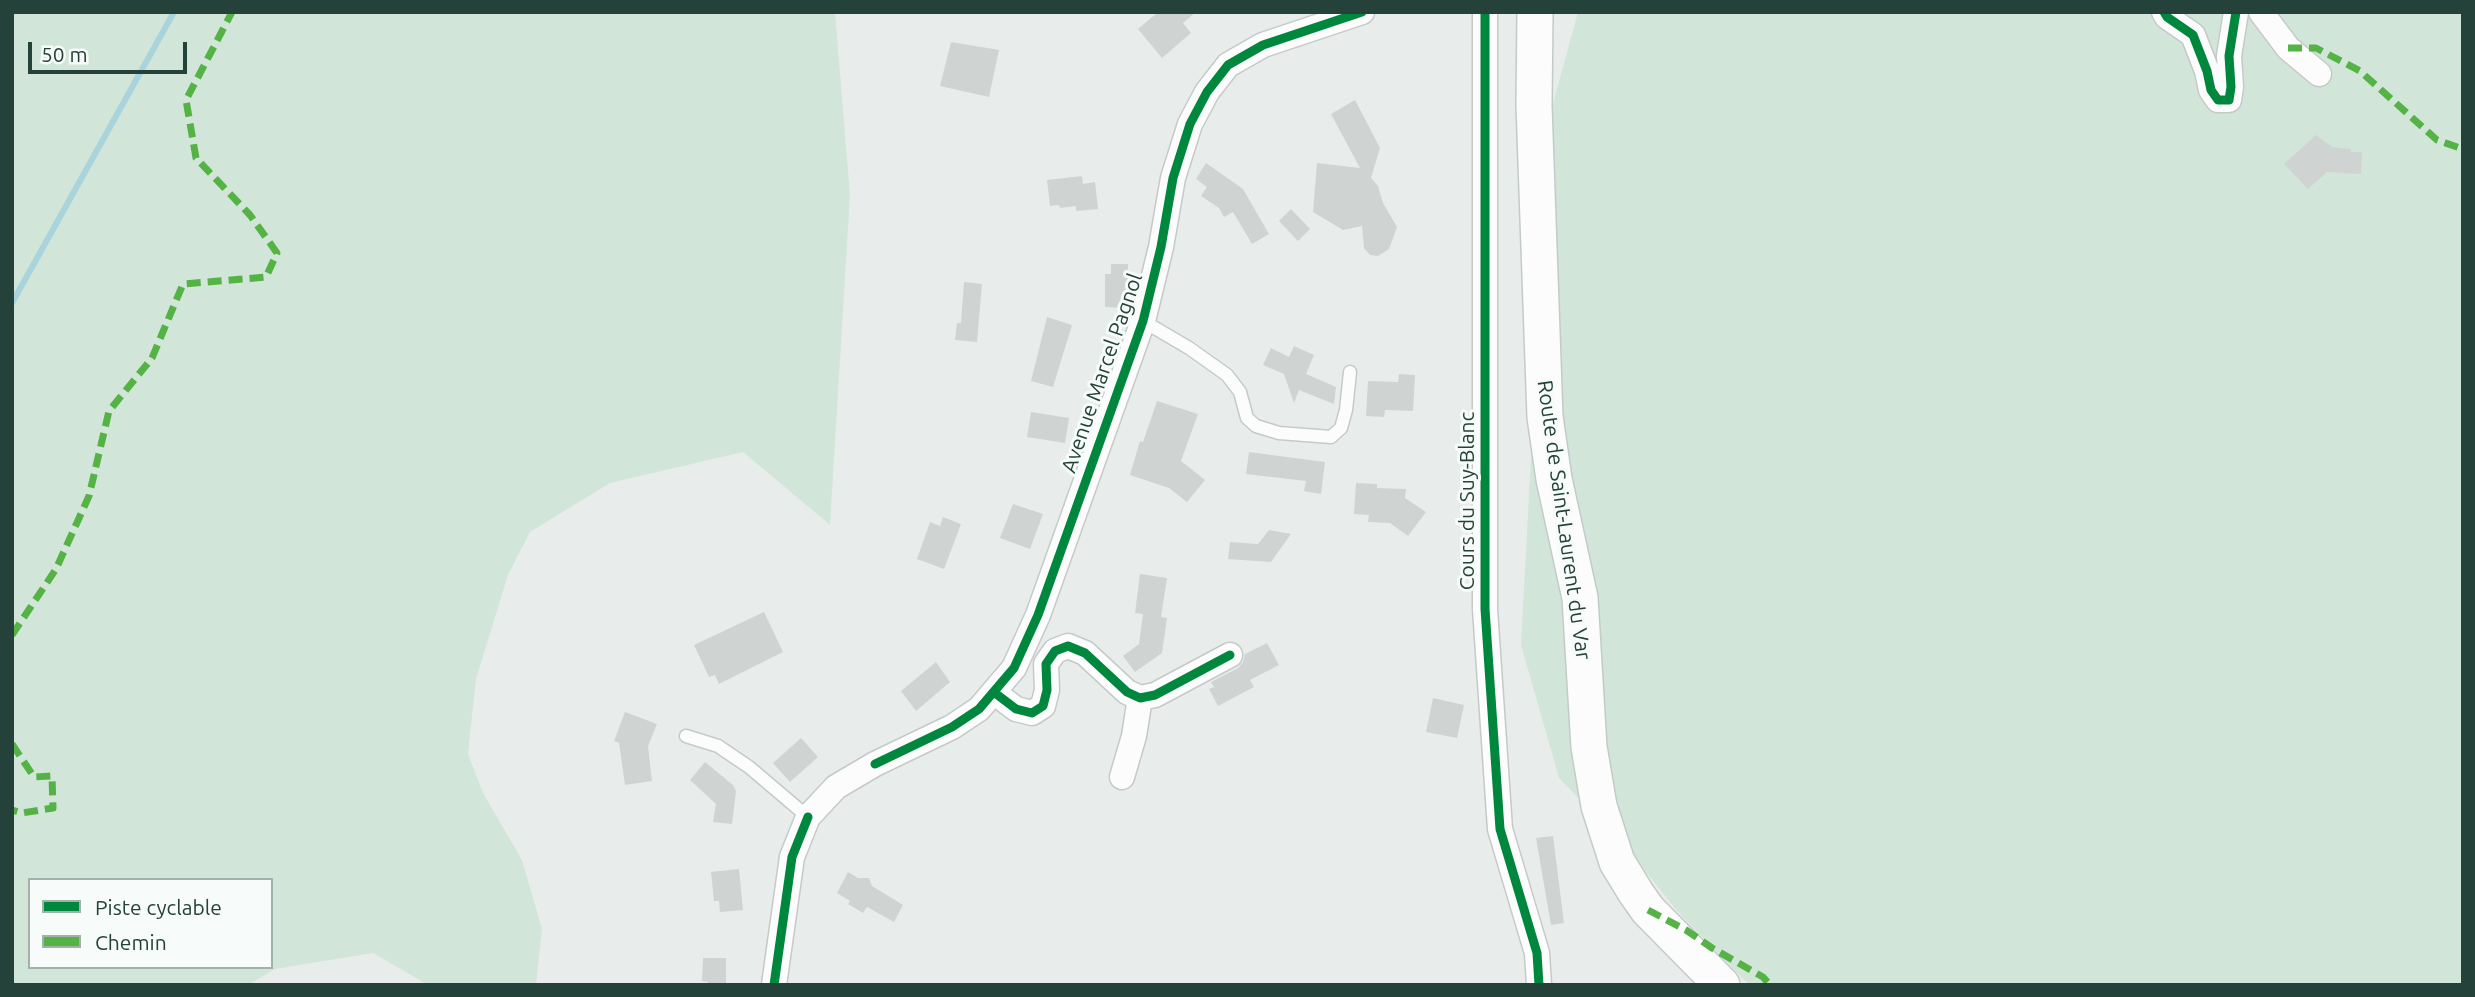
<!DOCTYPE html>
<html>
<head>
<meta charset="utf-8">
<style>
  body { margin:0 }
  #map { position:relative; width:2475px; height:997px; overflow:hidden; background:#e8edeb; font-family:Ubuntu,sans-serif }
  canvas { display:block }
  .frame { position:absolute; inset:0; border:14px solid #24423a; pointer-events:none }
  .legend { position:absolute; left:28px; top:878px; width:245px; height:91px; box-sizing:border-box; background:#f7fbf9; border:2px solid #a3b1ad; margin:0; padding:9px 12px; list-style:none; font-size:21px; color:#24423a }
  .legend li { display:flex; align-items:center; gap:14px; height:35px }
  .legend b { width:35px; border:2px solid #a3b1ad }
  .scale { position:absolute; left:28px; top:42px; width:159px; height:32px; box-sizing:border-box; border:4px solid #24423a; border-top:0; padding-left:9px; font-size:21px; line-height:24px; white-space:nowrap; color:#24423a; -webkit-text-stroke:5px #f7fbf9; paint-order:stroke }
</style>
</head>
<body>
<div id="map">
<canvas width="2475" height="997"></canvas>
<div class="frame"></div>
<ul class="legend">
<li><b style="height:9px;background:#00873e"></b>Piste cyclable</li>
<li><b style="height:9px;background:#55b346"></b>Chemin</li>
</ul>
<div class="scale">50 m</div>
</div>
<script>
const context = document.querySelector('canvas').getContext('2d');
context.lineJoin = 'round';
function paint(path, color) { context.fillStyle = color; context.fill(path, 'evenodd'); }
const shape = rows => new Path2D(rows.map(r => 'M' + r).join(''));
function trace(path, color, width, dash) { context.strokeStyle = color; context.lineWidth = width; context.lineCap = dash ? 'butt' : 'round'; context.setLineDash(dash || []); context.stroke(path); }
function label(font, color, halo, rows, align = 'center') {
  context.font = font + ' Ubuntu,sans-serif'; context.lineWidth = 6; context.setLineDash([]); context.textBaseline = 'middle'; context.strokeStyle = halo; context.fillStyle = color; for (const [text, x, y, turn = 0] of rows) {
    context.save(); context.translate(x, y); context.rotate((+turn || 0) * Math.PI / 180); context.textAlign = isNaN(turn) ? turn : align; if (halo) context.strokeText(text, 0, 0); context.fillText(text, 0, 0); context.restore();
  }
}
paint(shape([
  [12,12,835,12,850,195,830,525,743,452,610,483,530,532,508,575,476,679,468,754,483,793,522,860,542,929,536,985,428,985,373,953,275,969,248,985,12,985],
  [30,880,271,880,271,967,30,967],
  [1578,12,2463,12,2463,985,1749,985,1678,912,1626,847,1559,778,1521,645,1549,118]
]), '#d1e6d8');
trace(shape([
  [12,303,174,12]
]), '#a9d4db', 6);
paint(shape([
  [1158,12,1196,12,1183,23,1191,33,1162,58,1138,29],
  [951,42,999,50,989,97,940,86],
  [1355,100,1380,148,1371,178,1378,186,1383,203,1397,227,1389,249,1378,256,1370,255,1364,248,1362,226,1343,230,1313,212,1317,163,1360,168,1331,114],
  [2316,135,2332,147,2351,149,2351,152,2362,152,2361,174,2327,172,2308,189,2284,164],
  [1206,163,1243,189,1269,234,1252,244,1233,212,1224,217,1219,208,1201,196,1207,187,1196,179],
  [1082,176,1083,184,1095,182,1098,209,1076,211,1076,206,1060,208,1059,205,1050,206,1047,180],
  [1291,209,1310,229,1298,241,1279,221],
  [1111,264,1128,264,1127,303,1121,308,1105,307,1105,274,1111,274],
  [964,282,982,284,977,342,955,340,957,323,961,323],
  [1047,317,1072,325,1053,387,1031,381],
  [1294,346,1314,355,1306,374,1336,387,1334,404,1299,390,1294,403,1284,374,1263,365,1271,348,1289,357],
  [1399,374,1415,375,1413,411,1385,410,1384,417,1366,416,1368,381,1398,382],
  [1157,401,1198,414,1181,461,1205,480,1187,502,1169,488,1130,475,1140,441,1143,442],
  [1031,412,1069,418,1065,443,1027,437],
  [1249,452,1325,462,1321,494,1304,491,1306,481,1246,474],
  [1356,483,1377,484,1377,488,1406,489,1405,498,1426,512,1408,536,1390,523,1368,522,1369,515,1354,514],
  [1013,504,1043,514,1030,549,1000,538],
  [943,517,961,524,944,569,917,559,930,522,940,526],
  [1269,530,1291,534,1271,562,1228,559,1230,542,1258,544],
  [1140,574,1167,578,1161,617,1167,618,1162,653,1135,672,1123,656,1139,644,1143,614,1135,613],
  [764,612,783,652,719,684,715,675,709,677,694,645],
  [1267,643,1279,665,1250,680,1254,687,1218,706,1209,689,1214,687,1211,682,1238,668,1243,662,1245,654],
  [936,662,950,682,916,711,901,691],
  [1433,698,1464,705,1457,738,1426,732],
  [625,712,657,724,648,746,652,781,625,785,619,743,614,741],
  [801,738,818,757,790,782,773,763],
  [705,762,733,785,736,791,732,824,713,822,716,804,690,780],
  [1553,836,1564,923,1551,925,1536,838],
  [739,869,743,910,720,912,719,901,714,901,711,872],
  [848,872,858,878,869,878,872,886,903,905,894,922,867,907,863,913,848,904,850,901,837,893],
  [703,958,726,958,726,985,708,985,708,982,702,981]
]), '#cfd4d2');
const lane = shape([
  [1143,321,1189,348,1227,375,1240,392,1247,418,1256,426,1279,433,1331,437,1341,428,1346,410,1350,372],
  [686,736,718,746,749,767,808,817]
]);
const street = shape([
  [1485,12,1485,609,1500,829,1537,953,1539,985],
  [2164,12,2167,17,2193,35,2207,71,2211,90,2218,100,2229,100,2231,87,2229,56,2236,12],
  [2261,12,2288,48,2319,74],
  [995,693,1016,709,1032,713,1043,706,1047,690,1046,664,1055,651,1068,646,1085,653,1127,692,1140,698,1155,695,1230,655],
  [1122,777,1134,736,1140,698],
  [774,985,792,857,808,817,836,787,875,764,952,727,979,709,1014,668,1038,615,1143,321,1161,247,1173,178,1190,124,1207,92,1228,65,1263,45,1362,12]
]);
const secondary = shape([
  [1535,12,1534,106,1545,417,1554,479,1580,598,1589,747,1599,806,1617,862,1636,893,1648,910,1722,985]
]);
trace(lane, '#c5cac8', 15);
trace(street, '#c5cac8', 27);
trace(secondary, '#c3cbc8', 38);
trace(lane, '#fcfcfc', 12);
trace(street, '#fcfcfc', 24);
trace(secondary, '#fcfcfc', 35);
trace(shape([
  [2288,48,2316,48,2360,71,2437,140,2463,149],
  [12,635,56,569,89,496,109,411,152,358,183,284,266,277,277,253,250,215,196,158,186,100,232,12],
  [12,744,34,777,52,776,53,808,22,813,12,810],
  [1648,910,1686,930,1712,948,1763,977,1770,985]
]), '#55b346', 7, [14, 7]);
trace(shape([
  [1485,12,1485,609,1500,829,1537,953,1539,985],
  [2164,12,2167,17,2193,35,2207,71,2211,90,2218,100,2229,100,2231,87,2229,56,2236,12],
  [995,693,1016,709,1032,713,1043,706,1047,690,1046,664,1055,651,1068,646,1085,653,1127,692,1140,698,1155,695,1230,655],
  [875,764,952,727,979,709,1014,668,1038,615,1143,321,1161,247,1173,178,1190,124,1207,92,1228,65,1263,45,1362,12],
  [774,985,792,857,808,817]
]), '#00873e', 9);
label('21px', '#24423a', '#f7fbf9', [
  ["Avenue Marcel Pagnol",1102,373,-71],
  ["Cours du Suy-Blanc",1467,501,-90],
  ["Route de Saint-Laurent du Var",1564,520,82]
]);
</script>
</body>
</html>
